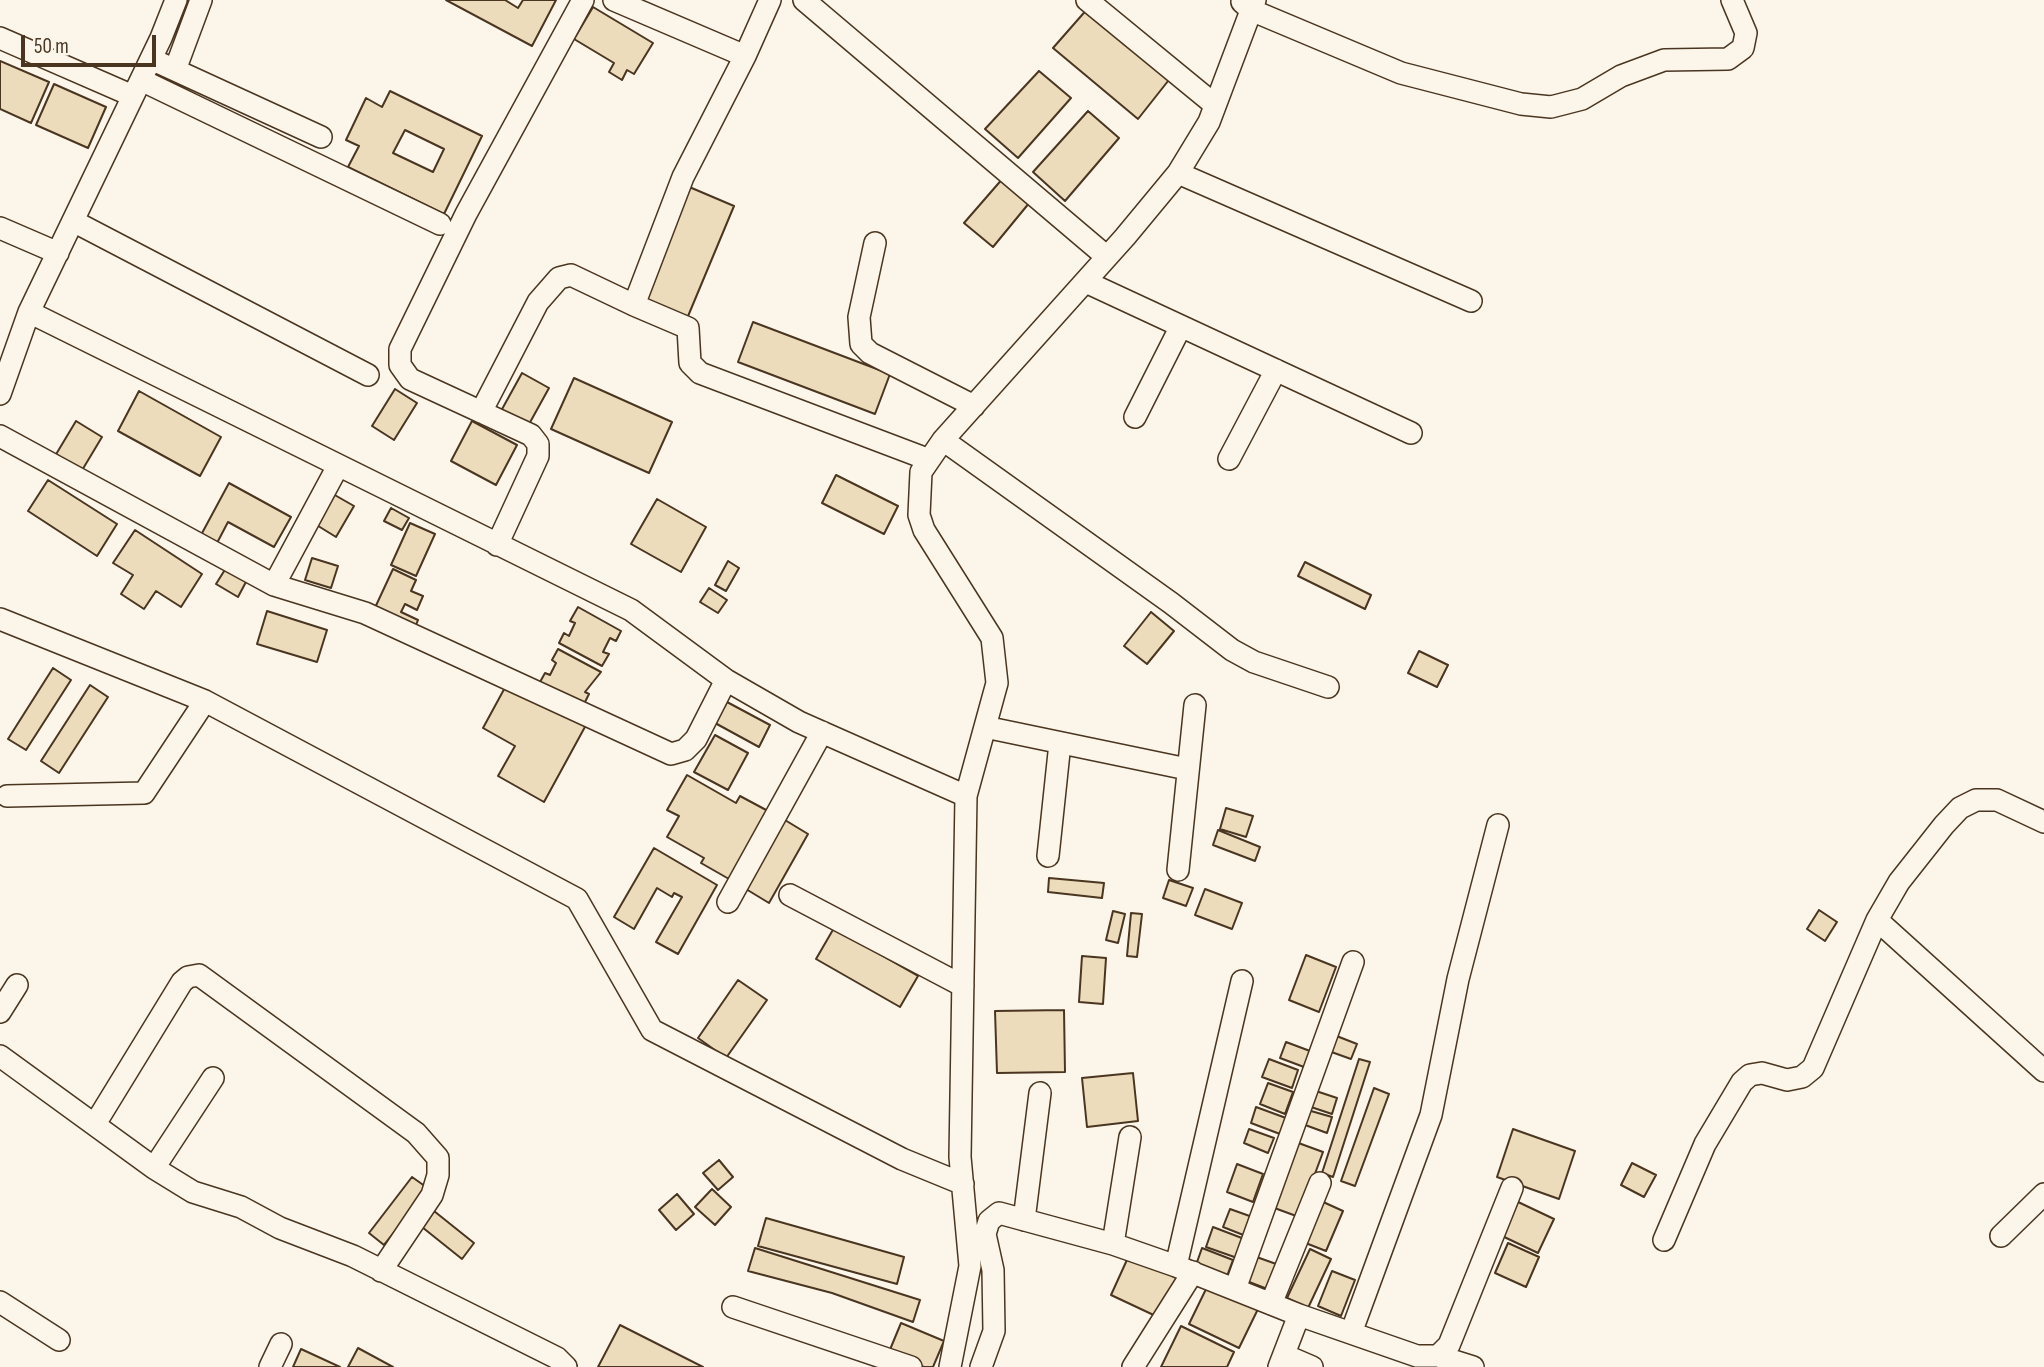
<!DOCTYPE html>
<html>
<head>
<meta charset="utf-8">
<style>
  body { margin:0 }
  #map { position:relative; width:2044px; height:1367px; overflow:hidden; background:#fbf6e9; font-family:"Sofia Sans Condensed",sans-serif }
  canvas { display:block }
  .scale { position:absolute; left:21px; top:35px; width:135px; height:32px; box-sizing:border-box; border:4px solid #4a3520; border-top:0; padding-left:9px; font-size:21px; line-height:24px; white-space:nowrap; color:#4a3520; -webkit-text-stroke:5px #fbf6e9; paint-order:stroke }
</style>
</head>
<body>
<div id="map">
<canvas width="2044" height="1367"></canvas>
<div class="scale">50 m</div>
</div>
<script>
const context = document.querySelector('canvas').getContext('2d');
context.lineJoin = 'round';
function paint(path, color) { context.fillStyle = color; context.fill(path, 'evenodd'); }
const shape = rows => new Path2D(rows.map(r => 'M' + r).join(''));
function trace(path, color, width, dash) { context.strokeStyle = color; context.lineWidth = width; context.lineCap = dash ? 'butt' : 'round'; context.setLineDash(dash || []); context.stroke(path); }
const building = shape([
  [446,0,505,0,518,8,523,0,556,0,532,46,446,0],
  [593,7,653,43,634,74,627,70,622,80,609,72,614,63,574,39,593,7],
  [1089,7,1172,76,1138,119,1053,48,1089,7],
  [0,61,49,82,31,123,0,109,0,61],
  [1039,71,1071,98,1018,158,985,129,1039,71],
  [54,84,106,107,88,148,36,125,54,84],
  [390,91,482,136,444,214,348,167,359,146,346,140,366,98,382,107,390,91],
  [405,130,444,149,433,172,393,153,405,130],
  [1088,111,1119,138,1065,201,1033,172,1088,111],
  [1004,177,1030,202,993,247,964,223,1004,177],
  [687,186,734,206,686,321,639,302,687,186],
  [753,322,890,374,875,414,738,362,753,322],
  [522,373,549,388,528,426,501,411,522,373],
  [574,378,672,422,649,473,551,429,574,378],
  [395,389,417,403,394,440,372,426,395,389],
  [139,391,221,437,200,476,118,431,139,391],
  [76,421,102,437,81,472,55,456,76,421],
  [472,421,517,445,496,485,451,461,472,421],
  [836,475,898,506,884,534,822,503,836,475],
  [48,480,117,524,97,556,28,511,48,480],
  [229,483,291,517,274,547,228,522,217,543,201,535,229,483],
  [333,494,354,506,336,537,315,524,333,494],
  [657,499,706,527,681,572,631,544,657,499],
  [391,508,409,518,402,530,384,521,391,508],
  [410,523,435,534,416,576,391,565,410,523],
  [135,530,202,574,181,607,156,591,144,609,121,594,133,575,113,563,135,530],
  [312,558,338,566,331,588,305,580,312,558],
  [728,561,739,568,726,591,715,585,728,561],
  [1305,562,1371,595,1365,609,1298,576,1305,562],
  [226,568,247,580,238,597,216,584,226,568],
  [393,569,416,580,411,591,423,596,417,610,405,604,401,612,418,620,414,630,373,612,393,569],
  [709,588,727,600,718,613,700,602,709,588],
  [578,607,621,631,616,641,610,638,603,652,609,654,602,666,559,643,564,633,569,636,575,623,570,621,578,607],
  [267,611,327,630,317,662,257,644,267,611],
  [1151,612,1174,631,1147,664,1124,646,1151,612],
  [558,649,601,672,585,692,589,694,583,706,540,682,545,673,550,675,556,663,552,660,558,649],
  [1419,651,1448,665,1437,687,1408,673,1419,651],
  [53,668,71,680,26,750,8,739,53,668],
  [508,682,586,725,544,802,498,776,515,746,483,728,508,682],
  [90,685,108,697,59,773,41,761,90,685],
  [727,702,770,725,759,747,715,723,727,702],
  [715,735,748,753,728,790,694,772,715,735],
  [687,775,736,803,740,796,768,811,729,879,701,863,704,858,667,837,679,816,667,810,687,775],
  [1226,808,1253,816,1246,837,1220,829,1226,808],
  [780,817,808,834,769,903,741,886,780,817],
  [1218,830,1260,847,1255,861,1213,845,1218,830],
  [654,848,717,885,678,954,656,942,682,897,674,893,672,897,657,888,634,929,614,917,654,848],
  [1049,878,1104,883,1102,898,1048,892,1049,878],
  [1169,880,1193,888,1186,906,1163,898,1169,880],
  [1205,889,1242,903,1232,929,1195,915,1205,889],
  [1819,910,1837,922,1825,941,1807,929,1819,910],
  [1113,911,1125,914,1118,943,1106,940,1113,911],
  [1131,913,1142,914,1137,957,1127,956,1131,913],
  [834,928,918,976,900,1007,816,959,834,928],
  [1306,955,1336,967,1319,1012,1289,1000,1306,955],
  [1082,956,1106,958,1103,1004,1079,1002,1082,956],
  [738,980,767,1000,726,1058,698,1038,738,980],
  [1064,1010,1065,1072,997,1073,995,1011,1064,1010],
  [1329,1033,1357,1044,1351,1059,1323,1049,1329,1033],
  [1286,1042,1310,1051,1304,1067,1280,1058,1286,1042],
  [1269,1059,1298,1070,1292,1088,1262,1077,1269,1059],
  [1359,1059,1370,1062,1333,1177,1322,1173,1359,1059],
  [1133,1073,1138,1121,1087,1127,1082,1078,1133,1073],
  [1268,1083,1293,1092,1285,1114,1260,1104,1268,1083],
  [1307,1088,1337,1098,1332,1114,1302,1104,1307,1088],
  [1374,1088,1389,1094,1355,1186,1341,1181,1374,1088],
  [1256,1107,1286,1118,1280,1134,1251,1123,1256,1107],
  [1304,1109,1332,1117,1327,1133,1297,1122,1304,1109],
  [1249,1129,1274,1138,1268,1153,1244,1143,1249,1129],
  [1513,1129,1575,1151,1559,1199,1497,1177,1513,1129],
  [1293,1141,1323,1152,1299,1217,1269,1206,1293,1141],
  [719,1160,733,1177,718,1190,703,1173,719,1160],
  [1632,1163,1656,1175,1644,1197,1621,1185,1632,1163],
  [1237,1164,1263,1174,1253,1202,1227,1192,1237,1164],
  [412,1177,429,1189,384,1245,369,1233,412,1177],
  [712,1189,731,1207,715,1225,695,1207,712,1189],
  [677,1194,694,1214,676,1230,659,1210,677,1194],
  [1321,1201,1343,1211,1326,1251,1303,1242,1321,1201],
  [1516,1201,1554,1219,1538,1253,1500,1235,1516,1201],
  [1230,1209,1258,1219,1251,1238,1223,1227,1230,1209],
  [434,1211,474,1243,462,1259,422,1227,434,1211],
  [766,1218,904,1257,897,1284,758,1246,766,1218],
  [1213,1227,1247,1240,1240,1259,1206,1247,1213,1227],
  [1508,1243,1539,1257,1526,1287,1495,1273,1508,1243],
  [755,1248,920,1300,913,1322,832,1293,748,1271,755,1248],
  [1202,1248,1233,1260,1227,1276,1196,1265,1202,1248],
  [1310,1249,1331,1259,1308,1308,1287,1298,1310,1249],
  [1131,1251,1181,1275,1160,1318,1111,1295,1131,1251],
  [1251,1255,1279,1265,1270,1290,1244,1280,1251,1255],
  [1332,1271,1355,1280,1341,1316,1318,1306,1332,1271],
  [1208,1285,1258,1309,1239,1348,1189,1324,1208,1285],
  [901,1323,944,1341,933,1367,924,1367,889,1352,901,1323],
  [620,1325,703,1367,598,1367,620,1325],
  [1181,1326,1234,1352,1227,1367,1161,1367,1181,1326],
  [358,1348,393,1367,348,1367,358,1348],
  [301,1349,340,1367,293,1367,301,1349]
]);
paint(building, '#ecdcbc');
trace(building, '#4a3520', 2);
const minor = shape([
  [614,0,745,56],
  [804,0,1107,257],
  [1087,0,1215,105],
  [1242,2,1251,10,1401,73,1521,104,1551,107,1582,99,1621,76,1664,60,1728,59,1743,48,1746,33,1732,0],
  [0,38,133,96],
  [151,59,321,137],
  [175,70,201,0],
  [141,80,440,224],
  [1178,173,1471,301],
  [73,221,368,375],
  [0,228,58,253],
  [875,243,859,317,861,344,870,353,974,406],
  [1086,282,1411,433],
  [634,305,688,328,690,363,700,373,927,459],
  [29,312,631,610,726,680,799,722,966,796,960,1157,970,1266,950,1367],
  [0,394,29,312,161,38,176,0],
  [481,412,538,302,559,278,571,275,634,305,683,177,745,56,770,0],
  [1135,417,1181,326],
  [0,436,274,585,365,613,671,754,685,750,696,739,726,680],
  [943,440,1171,603,1232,650,1254,662,1328,687],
  [1229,459,1276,370],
  [497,545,538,456,538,444,531,435,410,379,400,365,400,349,466,214,583,0],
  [274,585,338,466],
  [0,619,205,701,577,899,652,1030,902,1159,963,1184],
  [985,727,1187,769],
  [7,796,144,793,205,701],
  [966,796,997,683,992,638,924,530,919,515,921,472,943,440,1125,237,1178,173,1209,122,1255,0],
  [1048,856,1060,743],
  [1178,870,1195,705],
  [790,895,963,986],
  [728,902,822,732],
  [1877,920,2044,1071],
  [1242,981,1176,1266,1299,1315,1279,1367],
  [0,1012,17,985],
  [0,1056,154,1168,193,1192,241,1207,280,1228,353,1256,557,1358,566,1367],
  [95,1124,182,982,188,977,199,975,416,1133,438,1158,438,1175,432,1195,381,1271],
  [154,1168,213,1078],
  [1024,1220,1040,1093],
  [2001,1236,2044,1194],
  [1664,1240,1705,1144,1742,1082,1750,1075,1762,1073,1787,1080,1802,1077,1813,1068,1877,920,1899,882,1944,825,1960,808,1976,800,1997,800,2044,822],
  [1113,1244,1130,1137],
  [1235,1289,1353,962],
  [0,1302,59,1340],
  [1271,1304,1320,1183],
  [733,1307,911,1367],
  [1299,1315,1417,1356,1438,1356,1449,1345,1512,1188],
  [1351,1333,1431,1115,1458,979,1498,825],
  [1284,1355,1312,1367],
  [1438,1356,1473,1367],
  [270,1367,281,1344],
  [981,1367,994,1331,993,1270,985,1234,989,1221,999,1213,1113,1244,1176,1266],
  [1133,1367,1193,1272]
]);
trace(minor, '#4a3520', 24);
trace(minor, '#fbf6e9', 21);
</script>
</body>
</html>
